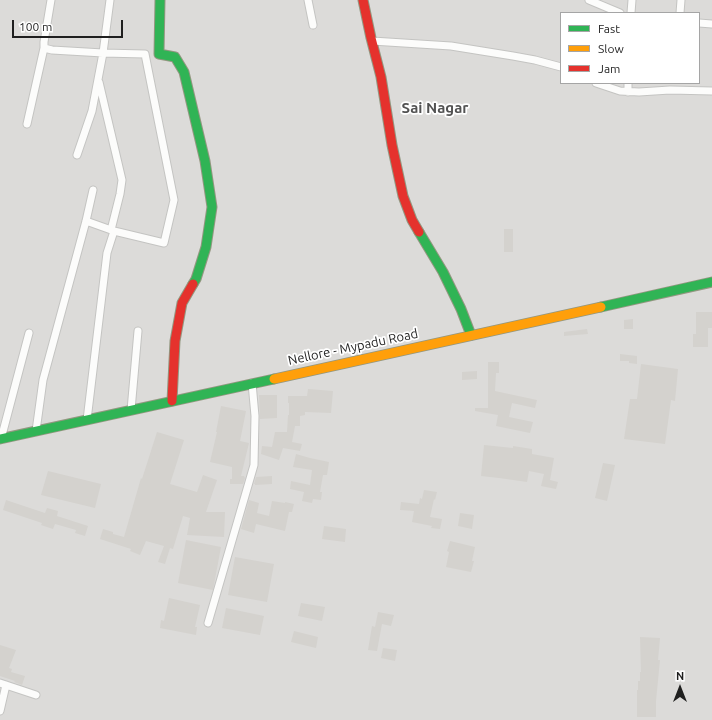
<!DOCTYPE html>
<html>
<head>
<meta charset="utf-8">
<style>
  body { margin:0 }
  #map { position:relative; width:712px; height:720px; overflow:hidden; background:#edece7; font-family:Ubuntu,sans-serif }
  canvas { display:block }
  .legend { position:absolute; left:560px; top:12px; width:140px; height:72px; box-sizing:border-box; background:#fff; border:1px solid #a5a5a5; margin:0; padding:5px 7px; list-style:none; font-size:12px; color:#1f1f1f }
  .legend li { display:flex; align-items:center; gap:8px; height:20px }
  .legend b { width:20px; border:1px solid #a5a5a5 }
  .north { position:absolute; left:660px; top:668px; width:40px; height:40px; -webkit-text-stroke:3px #fff; paint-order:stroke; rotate:0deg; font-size:11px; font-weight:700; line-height:16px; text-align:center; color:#1f1f1f }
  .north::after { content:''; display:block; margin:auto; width:14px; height:18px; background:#1f1f1f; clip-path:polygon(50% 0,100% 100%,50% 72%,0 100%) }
  .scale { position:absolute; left:12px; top:20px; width:111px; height:18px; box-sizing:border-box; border:2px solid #1f1f1f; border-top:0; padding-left:5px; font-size:12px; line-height:14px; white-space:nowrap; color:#1f1f1f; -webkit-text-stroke:3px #fff; paint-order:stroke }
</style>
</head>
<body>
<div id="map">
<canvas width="712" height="720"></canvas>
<ul class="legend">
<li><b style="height:5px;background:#30b455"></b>Fast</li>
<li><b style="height:5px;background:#ff9f0a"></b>Slow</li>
<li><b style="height:5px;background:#e5322d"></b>Jam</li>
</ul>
<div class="north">N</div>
<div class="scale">100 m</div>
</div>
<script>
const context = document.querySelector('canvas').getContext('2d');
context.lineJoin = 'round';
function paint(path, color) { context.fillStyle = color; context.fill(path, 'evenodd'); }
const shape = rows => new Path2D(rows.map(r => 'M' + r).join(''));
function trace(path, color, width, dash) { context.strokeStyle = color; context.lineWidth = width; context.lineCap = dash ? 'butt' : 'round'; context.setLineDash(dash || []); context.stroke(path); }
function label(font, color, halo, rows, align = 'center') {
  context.font = font + ' Ubuntu,sans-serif'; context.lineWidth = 3.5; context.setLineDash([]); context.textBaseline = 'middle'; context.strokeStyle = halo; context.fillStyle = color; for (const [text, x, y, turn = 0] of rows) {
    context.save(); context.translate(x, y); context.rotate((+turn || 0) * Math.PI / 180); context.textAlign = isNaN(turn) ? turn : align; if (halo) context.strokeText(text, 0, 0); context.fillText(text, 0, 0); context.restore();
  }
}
paint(shape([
  [0,0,712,0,712,720,0,720],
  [561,13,699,13,699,83,561,83]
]), '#dcdbd9');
paint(shape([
  [504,229,513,229,513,252,504,252],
  [696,312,712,312,712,328,708,328,708,347,693,347,693,334,696,334],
  [633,319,633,329,624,329,624,320],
  [587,329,588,334,564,336,564,332],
  [620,354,637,356,637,364,629,363,629,361,620,361],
  [488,362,499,362,499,373,496,373,495,391,537,400,535,408,512,403,509,417,533,422,530,433,496,426,498,415,475,411,475,408,488,408],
  [641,364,678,369,675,401,671,400,665,444,624,439,630,399,637,399],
  [477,371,477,379,462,380,462,372],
  [308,389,333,391,331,413,305,412,305,415,300,416,300,426,295,426,292,442,302,444,300,451,283,448,279,460,261,454,262,446,272,447,275,432,287,432,288,415,289,415,289,403,288,403,288,396,307,396],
  [259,395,277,395,277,418,260,419],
  [221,406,246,411,240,441,249,443,241,476,244,476,245,478,243,484,230,484,230,479,232,479,232,467,210,462,217,432,216,432],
  [157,432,184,440,170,484,197,492,203,475,217,480,206,512,225,512,224,537,187,535,190,518,183,516,173,549,170,548,165,564,158,562,164,546,146,541,140,555,130,551,131,549,100,539,103,529,113,532,113,534,124,537,141,478,142,479],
  [484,445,513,448,513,446,532,449,532,454,554,458,550,480,558,482,556,489,541,486,544,474,529,471,527,482,499,478,481,476],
  [296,454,310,458,329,462,327,475,323,475,320,492,322,492,321,500,313,499,312,503,302,501,304,492,290,489,291,481,310,485,312,470,293,467],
  [603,463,615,465,607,501,595,498],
  [48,471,101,484,95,508,41,495],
  [272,476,272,484,255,485,255,484,254,484,256,477],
  [424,490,437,492,435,500,434,499,430,517,442,519,440,529,431,528,432,526,412,522,414,511,400,510,401,502,419,504,420,498,422,499],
  [6,500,45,513,47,508,58,511,57,516,88,526,85,536,75,533,76,530,55,524,53,529,41,525,42,523,3,510],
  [249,500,259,503,257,513,269,516,272,501,285,503,285,502,294,504,292,512,289,512,285,531,256,524,254,533,241,529],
  [460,513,474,515,472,529,458,526],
  [324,526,346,529,345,542,322,539],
  [186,540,221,547,213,590,178,583],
  [450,541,475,547,472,561,474,561,471,572,446,567,449,552,447,551],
  [235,557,274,564,267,602,228,595],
  [169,598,200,605,195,627,197,627,196,635,160,628,161,620,164,621],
  [301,603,325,607,322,621,298,616],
  [226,608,264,616,260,635,222,628],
  [378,612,394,615,391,626,382,624,377,651,368,650,372,626,375,627],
  [294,631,318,637,316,648,291,642],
  [640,637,660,638,658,660,660,660,656,701,656,717,637,717,637,690,638,690,638,681,640,681,640,672,641,672],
  [0,645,16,650,9,668,12,669,11,672,25,676,22,685,14,682,15,681,0,676],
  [383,648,397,650,395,661,381,658]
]), '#d4d2ce');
const street = shape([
  [308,0,313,25],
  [589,0,620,13],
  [631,13,632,0],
  [680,13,681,0],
  [699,23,712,24],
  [372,41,451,46,513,56,535,60,561,67],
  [44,48,52,50,103,53,145,54,174,200,164,243,114,231,86,221],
  [99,82,122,180,120,194,111,230],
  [596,83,620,91,639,92,670,90,712,91],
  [628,92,628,83],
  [27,124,44,48,44,42,51,0],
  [77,155,92,111,103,53,110,0],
  [131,410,138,331],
  [87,420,107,253,114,231],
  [36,431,43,380,86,221,93,190],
  [1,439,29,333],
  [208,623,254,465,255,416,252,383],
  [0,683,36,695],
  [0,711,6,685]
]);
const fast = shape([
  [160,0,159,54,175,57,184,72,205,161,212,207,206,247,196,279,193,284],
  [419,232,443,272,461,309,471,335],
  [601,307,712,282],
  [0,439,274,379]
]);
const slow = shape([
  [274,379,601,307]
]);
const jam = shape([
  [363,0,371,38,381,77,392,145,403,196,412,220,419,232],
  [172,401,175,341,182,303,193,284]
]);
trace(street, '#c4c4c2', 9);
trace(fast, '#939780', 11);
trace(slow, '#939780', 11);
trace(jam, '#939780', 11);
trace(street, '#fcfcfb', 7);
trace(fast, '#30b455', 9);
trace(slow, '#ff9f0a', 9);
trace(jam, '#e5322d', 9);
label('13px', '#1f1f1f', '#fff', [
  ["Nellore - Mypadu Road",353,347,-12]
]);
label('bold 15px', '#525252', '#fff', [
  ["Sai Nagar",435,108]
]);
</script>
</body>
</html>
